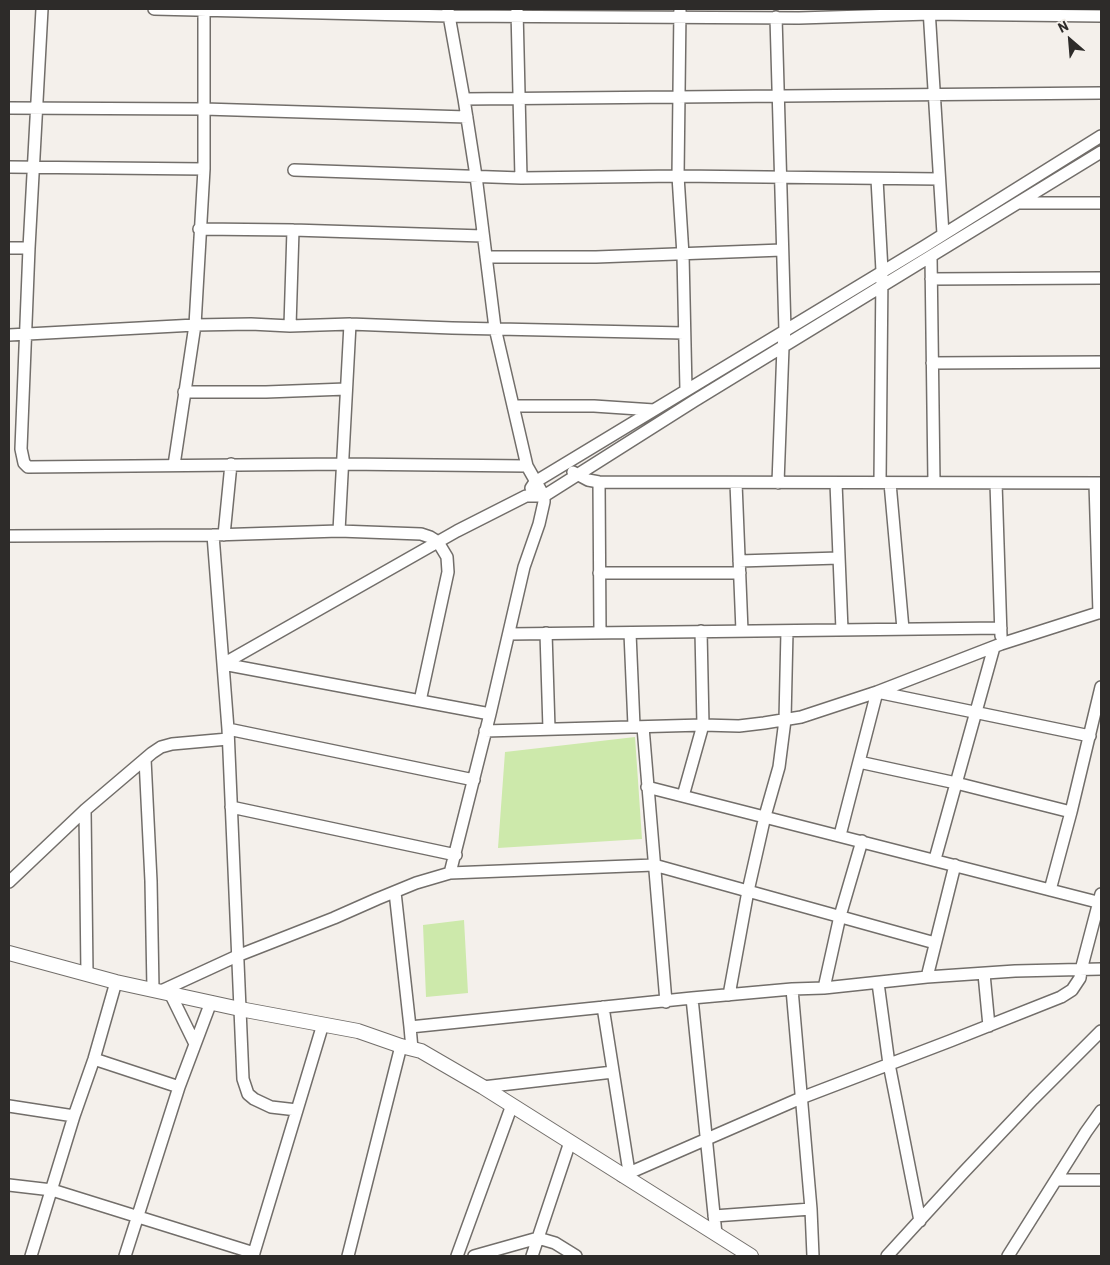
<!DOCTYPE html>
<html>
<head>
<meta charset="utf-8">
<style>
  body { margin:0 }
  #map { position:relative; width:1110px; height:1265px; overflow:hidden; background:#f4f0eb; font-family:Barlow,sans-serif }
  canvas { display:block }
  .frame { position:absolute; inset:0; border:10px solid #2d2b29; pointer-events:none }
  .north { position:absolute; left:1045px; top:15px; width:50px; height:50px; -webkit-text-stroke:4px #f4f0eb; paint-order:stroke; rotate:333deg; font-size:14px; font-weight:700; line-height:20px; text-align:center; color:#2d2b29 }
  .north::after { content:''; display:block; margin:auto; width:18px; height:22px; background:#2d2b29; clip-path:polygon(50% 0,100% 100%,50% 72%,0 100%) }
</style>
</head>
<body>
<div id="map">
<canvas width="1110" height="1265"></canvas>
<div class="frame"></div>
<div class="north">N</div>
</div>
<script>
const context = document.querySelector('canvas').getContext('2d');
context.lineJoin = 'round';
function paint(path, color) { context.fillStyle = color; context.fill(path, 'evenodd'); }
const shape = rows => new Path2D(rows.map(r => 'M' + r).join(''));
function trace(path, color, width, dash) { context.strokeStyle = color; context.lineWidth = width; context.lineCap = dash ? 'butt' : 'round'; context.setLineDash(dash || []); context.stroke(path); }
paint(shape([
  [635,737,642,839,498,848,505,752],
  [464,920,468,993,426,997,423,925]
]), '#cde9ab');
const minor = shape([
  [42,9,29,248,21,449,24,463,28,467,343,464,527,466],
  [154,9,449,16,799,18,929,14,1101,16],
  [680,9,678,176,683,255,686,390],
  [929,9,943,234],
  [448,10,464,99,476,176,495,328,527,466,544,496,544,502,539,524,524,567,490,714,450,873],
  [517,10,521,178],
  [776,17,785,331,783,347,778,483],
  [464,99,1101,93],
  [9,108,204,109,467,117],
  [9,167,204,169],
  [294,170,521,178,678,176,939,179],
  [877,179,882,271,880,482],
  [1021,203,1101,203],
  [199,229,293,230,483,236],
  [9,248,29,248],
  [486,257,596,257,782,250],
  [931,257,934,482],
  [931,279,1101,278],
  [290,326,293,230],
  [9,335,195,325,251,324,290,326,350,324,452,328,684,333],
  [932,363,1101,362],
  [184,392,266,392,346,389],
  [513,406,594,406,654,410],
  [174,465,195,325,204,169,204,9],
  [573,472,588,480,599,482,1101,483],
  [599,482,600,632],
  [736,483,742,631],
  [836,483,842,630],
  [890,483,903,629],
  [996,483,1001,636],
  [1095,483,1099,613],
  [531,488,535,482,925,246,1101,136],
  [339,531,350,324],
  [213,535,228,729,243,1079,248,1094,254,1099,271,1107,297,1110],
  [224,535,231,464],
  [9,536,213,535,339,531,421,534,430,537,438,542,447,557,448,572,420,701],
  [739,561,839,558],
  [599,573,740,573],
  [546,633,549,729],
  [630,633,634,726],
  [509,634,1001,628],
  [223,664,457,531,526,496,544,496,694,401,1101,152],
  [223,664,490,714],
  [643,727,666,1002],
  [228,729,474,780],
  [485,731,703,725,739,726,764,723,801,717,877,692,1001,644,1101,612],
  [145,759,151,881,153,989],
  [859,762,956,783,1071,812],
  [647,787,1101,903],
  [683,796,703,725,701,631],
  [231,807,456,855],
  [85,810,87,974],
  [840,835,877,692,1090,736],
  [935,859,994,647],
  [9,882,85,810,152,753,161,747,172,744,228,739],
  [1050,890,1071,812,1101,687],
  [395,892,410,1027],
  [984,974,989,1026],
  [927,977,955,865],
  [878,983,889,1064,920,1221],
  [824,988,840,916,862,841],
  [792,989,811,1209,813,1256],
  [161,991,237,956,334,918,377,899,416,883,450,873,654,865,935,943],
  [170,993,195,1044],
  [729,995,748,891,765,816,779,767,785,720,787,631],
  [692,998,716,1234],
  [603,1007,629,1172],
  [412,1049,410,1027,692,998,792,989,824,988,927,977,1015,971,1101,969],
  [94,1059,179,1087],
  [483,1087,613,1072],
  [9,1106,74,1116],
  [622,1176,801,1098,950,1041,1061,997,1072,990,1080,978,1081,970,1101,894],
  [1057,1180,1101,1180],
  [9,1185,52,1190,254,1253],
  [714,1216,811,1209],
  [31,1256,74,1116,94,1059,116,982],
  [125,1256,179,1087,211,1002],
  [253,1256,323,1024],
  [348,1256,401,1046],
  [457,1256,512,1105],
  [474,1256,538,1238,555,1243,576,1256],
  [532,1256,570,1142],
  [887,1256,962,1174,1033,1099,1101,1031],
  [1008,1256,1086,1132,1101,1111]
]);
const tertiary = shape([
  [9,953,116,982,240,1009,358,1031,401,1046,421,1051,483,1087,751,1256]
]);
trace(minor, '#726e6a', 14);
trace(tertiary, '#726e6a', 16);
trace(minor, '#fff', 11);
trace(tertiary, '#fff', 14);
</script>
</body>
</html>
